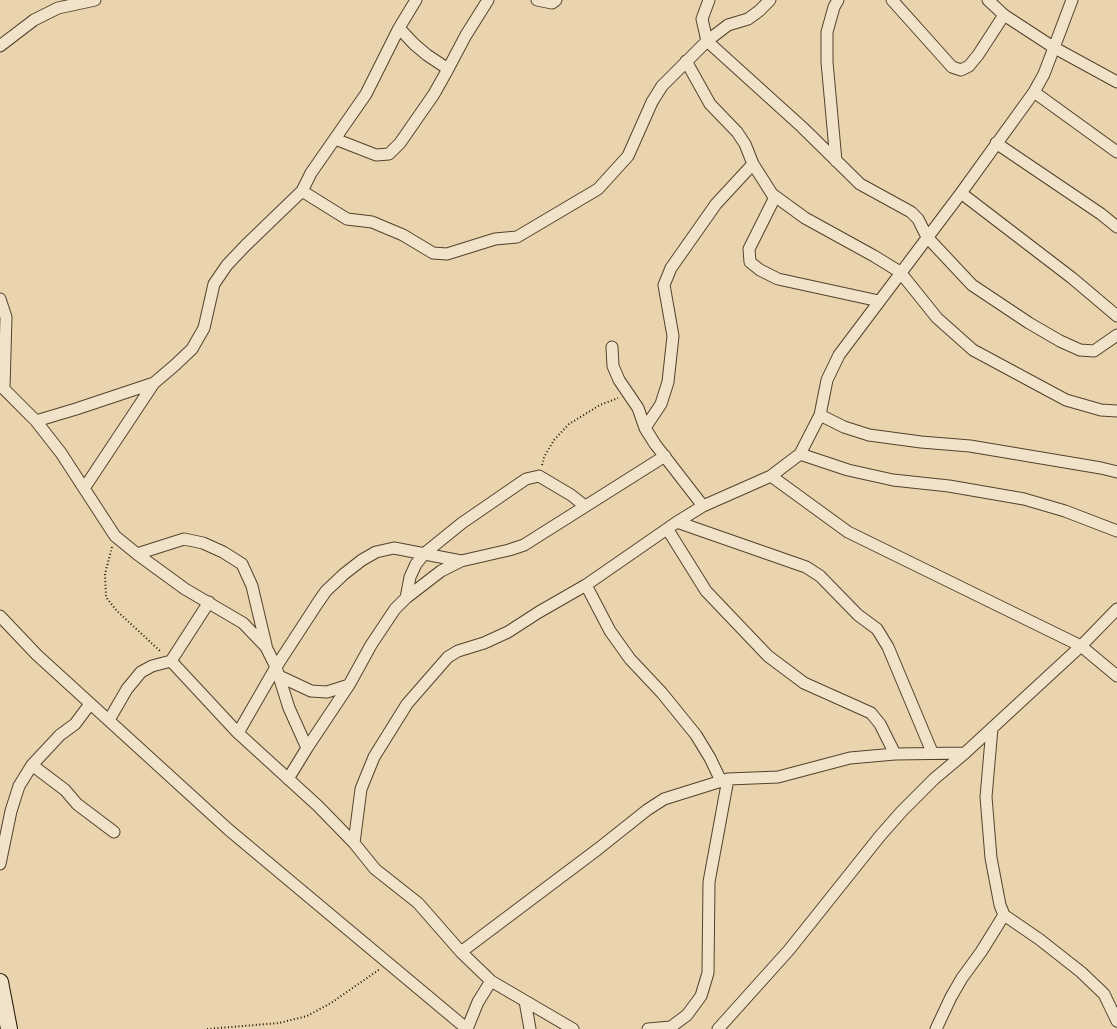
<!DOCTYPE html>
<html>
<head>
<meta charset="utf-8">
<style>
  body { margin:0 }
  canvas { display:block; background:#e9d4ae }
</style>
</head>
<body>
<canvas width="1117" height="1029"></canvas>
<script>
const context = document.querySelector('canvas').getContext('2d');
context.lineJoin = 'round';
const shape = rows => new Path2D(rows.map(r => 'M' + r).join(''));
function trace(path, color, width, dash) { context.strokeStyle = color; context.lineWidth = width; context.lineCap = dash ? 'butt' : 'round'; context.setLineDash(dash || []); context.stroke(path); }
const street = shape([
  [537,0,552,3,556,0],
  [709,0,702,19,707,41,802,127,860,184,911,212,918,219,927,237,972,285,1029,323,1060,341,1080,350,1094,351,1117,335],
  [892,0,944,58,952,67,961,70,969,66,978,55,1004,15],
  [988,0,1004,15,1053,47,1117,82],
  [399,28,414,44,427,55,448,69,466,35,488,0],
  [0,46,34,20,58,8,95,0],
  [686,61,710,104,737,132,745,144,753,164,772,194,805,218,874,256,900,272,937,318,973,350,1066,400,1101,410,1117,411],
  [1034,92,1117,152],
  [335,139,376,155,389,154,400,143,434,94,448,69],
  [996,143,1101,214,1117,227],
  [836,161,827,62,827,32,834,7,838,0],
  [302,191,347,219,372,222,403,235,433,253,447,254,495,239,517,237,598,189,628,156,652,102,662,86,707,41,728,25,748,19,759,11,770,0],
  [961,193,1072,278,1117,316],
  [775,197,749,249,750,262,760,270,778,279,879,301],
  [0,299,6,317,4,388],
  [612,347,613,366,619,380,638,408,645,428,655,444,703,506],
  [0,385,36,421,61,453,115,536,137,554,185,589,243,623,266,647,276,667,289,708,307,748,288,779],
  [820,415,844,427,869,435,921,442,970,446,1101,468,1117,472],
  [36,421,76,409,154,383],
  [645,428,661,404,668,382,673,336,664,285,671,268,716,204,753,164],
  [800,454,848,470,893,480,949,486,1024,499,1065,511,1117,531],
  [771,476,848,532,1081,646,1117,676],
  [85,487,154,383,174,366,192,349,204,328,214,284,227,265,246,245,302,191,311,173,366,94,399,28,416,0],
  [677,522,806,567,820,576,858,615,877,629,888,647,932,752],
  [668,530,706,591,768,656,804,683,871,713,880,724,895,754],
  [137,554,184,539,203,543,223,552,242,564,252,586,266,645],
  [586,585,610,631,630,659,662,693,696,735,710,758,721,781],
  [406,598,410,577,416,564,425,553,462,523,526,479,539,476,571,495,585,506],
  [0,616,37,655,229,830,467,1029],
  [171,661,238,733,318,806,354,843,375,869,418,903,461,952,491,981,573,1029],
  [279,676,311,691,327,692,349,685],
  [109,720,127,689,141,672,152,666,171,661,209,602],
  [992,728,986,797,991,858,1000,905,1004,915,1039,939,1081,972,1104,994,1117,1021],
  [238,733,276,667,317,604,326,591,344,574,362,560,376,552,394,548,461,561],
  [307,748,349,685,371,645,395,609,406,598,441,571,461,561,509,550,524,545,665,456],
  [32,765,65,790,77,804,114,832],
  [354,843,361,789,374,757,407,704,448,657,458,651,484,643,508,632,539,612,586,585,677,522,703,506,771,476,800,454,820,415,827,380,839,355,961,193,1034,92,1044,74,1072,0],
  [0,864,11,811,19,786,32,765,60,735,75,724,90,704],
  [461,952,598,849,647,810,664,799,728,779,778,777,850,758,895,754,965,753],
  [525,1001,530,1029],
  [467,1029,478,1002,491,981],
  [648,1029,671,1027,687,1015,701,996,708,973,709,882,728,779],
  [718,1029,789,950,880,836,902,811,934,779,965,753,1081,646,1117,609],
  [936,1029,951,997,962,978,981,952,1004,915]
]);
const secondary = shape([
  [0,982,9,1029]
]);
trace(street, '#54422c', 13);
trace(secondary, '#221200', 18);
trace(shape([
  [542,465,544,457,554,440,569,424,600,405,618,398],
  [112,547,105,574,106,597,117,611,160,651],
  [207,1029,279,1023,307,1016,331,1003,380,969]
]), '#221200', 2, [1, 2.5]);
trace(street, '#f1e3ca', 11);
trace(secondary, '#f1e3ca', 16);
</script>
</body>
</html>
